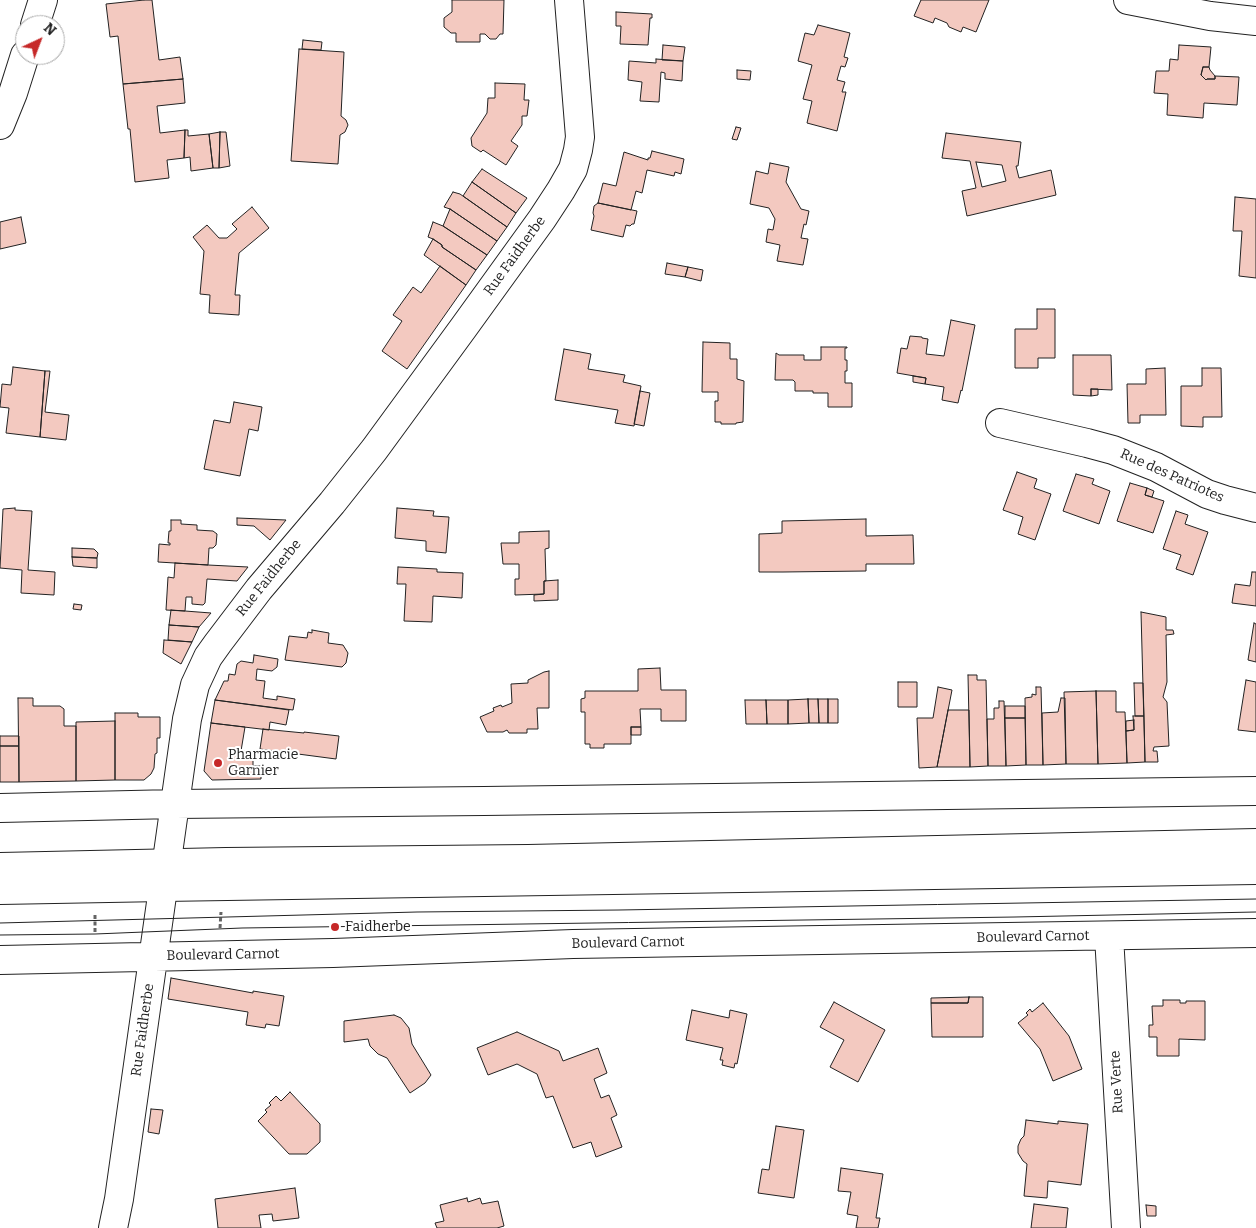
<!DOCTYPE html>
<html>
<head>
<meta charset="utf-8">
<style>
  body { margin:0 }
  #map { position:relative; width:1256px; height:1228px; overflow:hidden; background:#fff; font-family:Bitter,serif }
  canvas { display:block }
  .north { position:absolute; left:15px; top:15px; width:50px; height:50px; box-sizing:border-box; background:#fff; border:1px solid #a7a7a7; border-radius:50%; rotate:43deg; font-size:14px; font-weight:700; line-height:20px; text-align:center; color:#222 }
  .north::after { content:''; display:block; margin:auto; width:18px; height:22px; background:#c62828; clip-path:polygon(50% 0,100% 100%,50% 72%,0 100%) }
</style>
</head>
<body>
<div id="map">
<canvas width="1256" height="1228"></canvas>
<div class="north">N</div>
</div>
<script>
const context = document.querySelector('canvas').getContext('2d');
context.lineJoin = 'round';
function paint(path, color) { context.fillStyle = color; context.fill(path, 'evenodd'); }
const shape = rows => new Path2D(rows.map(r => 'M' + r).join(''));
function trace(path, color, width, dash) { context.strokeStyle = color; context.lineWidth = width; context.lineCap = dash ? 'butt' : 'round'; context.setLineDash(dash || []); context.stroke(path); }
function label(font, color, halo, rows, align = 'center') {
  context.font = font + ' Bitter,serif'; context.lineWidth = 4; context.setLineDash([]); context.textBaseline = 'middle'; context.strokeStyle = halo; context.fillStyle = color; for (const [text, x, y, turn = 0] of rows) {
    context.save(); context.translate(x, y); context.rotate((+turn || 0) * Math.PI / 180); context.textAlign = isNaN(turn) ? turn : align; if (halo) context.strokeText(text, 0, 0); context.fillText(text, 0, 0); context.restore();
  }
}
const building = shape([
  [144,0,152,0,159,60,180,57,183,79,123,84,118,36,110,37,106,4,144,0],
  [452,0,504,0,503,34,500,34,496,39,490,39,485,34,480,34,480,42,456,42,456,33,451,33,444,27,444,18,452,12,452,0],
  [921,0,989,0,976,32,963,27,961,32,949,27,947,23,935,18,933,23,914,16,921,0],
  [616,12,652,14,652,18,650,18,648,45,620,44,621,26,616,26,616,12],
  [818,25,850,33,844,57,848,58,845,67,841,66,837,80,845,82,842,92,846,92,837,131,807,123,812,101,803,99,812,65,798,61,805,33,814,35,818,25],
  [303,40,322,42,321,50,302,49,303,40],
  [663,45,685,47,683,61,662,60,663,45],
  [1179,45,1211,47,1209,67,1203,67,1201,75,1206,80,1207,79,1215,79,1215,76,1239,77,1237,105,1204,103,1203,118,1167,115,1168,94,1154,93,1156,71,1169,71,1170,59,1178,60,1179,45],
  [299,49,344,52,341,116,346,120,348,125,345,132,340,135,338,164,291,161,299,49],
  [656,59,683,61,682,81,665,79,665,73,661,72,659,102,640,101,642,82,628,80,629,61,656,63,656,59],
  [1203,67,1209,67,1210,70,1215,76,1215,79,1207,79,1206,80,1201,75,1203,67],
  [737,70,751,71,750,80,737,79,737,70],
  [183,79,185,103,157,106,160,133,185,130,184,158,167,160,169,178,135,182,130,129,128,129,123,84,183,79],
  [495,83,525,84,524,100,529,100,527,116,522,116,522,125,511,141,518,146,506,165,483,150,481,152,472,146,471,138,487,113,488,98,495,98,495,83],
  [736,127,741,128,737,140,732,139,736,127],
  [185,130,188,130,188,136,209,134,213,168,191,171,190,157,184,158,185,130],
  [220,132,219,168,213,168,209,134,220,132],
  [220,132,226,132,230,166,219,168,220,132],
  [946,133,1021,142,1018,166,1016,166,1019,178,1051,170,1056,195,967,216,962,191,976,188,970,161,942,158,946,133],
  [976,162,1002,165,1006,181,982,187,976,162],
  [652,151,684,159,681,174,675,172,674,176,647,170,642,193,636,191,631,210,598,203,603,183,616,186,624,152,648,160,648,158,650,158,652,151],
  [770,163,789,167,786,182,801,209,809,211,806,225,804,224,801,238,808,239,803,265,777,261,780,245,766,242,768,229,773,230,775,219,769,208,750,204,756,171,768,174,770,163],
  [482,169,527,198,516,213,472,182,482,169],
  [472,182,516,213,507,227,463,196,472,182],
  [453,192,460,194,507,227,497,241,450,209,444,207,453,192],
  [1235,197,1256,199,1256,278,1239,276,1242,231,1233,231,1235,197],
  [598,203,637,211,634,224,632,224,630,226,626,225,623,237,591,230,594,216,593,213,594,206,598,203],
  [252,207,269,228,239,253,235,295,240,295,239,315,209,313,210,295,200,294,204,251,193,237,207,225,219,238,227,238,237,229,232,224,252,207],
  [450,209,497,241,487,255,443,226,450,209],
  [21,217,26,243,0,249,0,222,21,217],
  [433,222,443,226,487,255,476,270,442,247,442,245,433,239,428,237,433,222],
  [433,239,442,245,442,247,476,270,466,285,424,255,433,239],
  [667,263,688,267,685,277,665,274,667,263],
  [440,266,466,285,407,369,382,351,402,321,393,315,413,287,421,293,440,266],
  [688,267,703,270,701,281,685,277,688,267],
  [1037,309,1055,309,1055,358,1038,358,1038,368,1015,368,1015,329,1037,329,1037,309],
  [951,320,975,325,962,391,961,390,958,403,942,400,944,387,925,384,926,378,897,373,901,348,907,349,910,336,922,337,922,338,928,339,926,354,944,356,951,320],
  [703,342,730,343,730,359,737,359,737,379,744,381,743,422,736,423,736,424,721,424,721,422,715,422,715,401,718,401,718,392,702,392,703,342],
  [821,347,847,347,847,348,845,348,845,360,847,360,847,371,845,371,845,383,852,383,852,407,828,407,828,393,813,393,813,391,795,391,795,382,793,380,775,380,776,353,779,355,804,355,804,360,821,360,821,347],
  [564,349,591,354,588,369,625,375,623,382,641,386,634,426,615,423,618,410,555,400,564,349],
  [1073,355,1111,355,1112,390,1091,389,1091,396,1073,395,1073,355],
  [13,367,45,371,40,437,6,433,9,408,0,407,2,384,11,385,13,367],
  [1165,368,1166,415,1140,415,1140,423,1128,423,1127,384,1146,384,1146,369,1165,368],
  [1202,368,1221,368,1222,417,1203,417,1203,427,1181,426,1181,386,1202,386,1202,368],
  [45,371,50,371,45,412,69,415,66,440,40,437,45,371],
  [913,376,926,378,925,384,913,382,913,376],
  [1091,389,1098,389,1098,395,1091,396,1091,389],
  [640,391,650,393,644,426,634,424,640,391],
  [234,402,262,407,258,431,249,429,240,476,204,469,214,420,230,423,234,402],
  [1017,472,1037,479,1034,488,1051,494,1035,540,1018,534,1023,517,1003,510,1017,472],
  [1076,474,1094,479,1092,484,1110,491,1099,524,1063,511,1076,474],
  [1130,483,1147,488,1145,495,1164,501,1153,533,1117,521,1130,483],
  [1147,488,1154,491,1152,497,1145,495,1147,488],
  [15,508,15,510,32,511,28,570,55,572,54,595,21,593,22,570,0,568,3,509,15,508],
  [397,508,434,511,433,516,449,517,446,553,426,551,426,541,395,538,397,508],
  [1176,511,1188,515,1185,524,1208,532,1193,575,1176,569,1181,555,1163,549,1176,511],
  [237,518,286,520,270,540,254,526,237,525,237,518],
  [866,519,866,536,913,535,914,564,866,564,866,571,783,572,759,572,759,534,782,533,782,521,866,519],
  [171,520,181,520,181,524,197,525,197,530,213,531,217,534,216,545,213,548,209,548,208,565,158,562,159,544,170,545,170,543,168,543,169,531,171,531,171,520],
  [549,531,549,548,545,549,546,581,544,581,544,594,515,595,515,579,519,579,519,564,503,564,501,543,519,543,519,532,549,531],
  [72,548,94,549,98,553,97,558,72,557,72,548],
  [72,557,97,558,97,568,73,566,72,557],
  [175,563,208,565,248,567,237,581,207,579,205,603,203,605,192,604,192,597,186,597,185,611,166,610,168,577,174,578,175,563],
  [398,567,437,569,437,572,463,573,462,598,433,596,432,622,404,621,406,584,397,584,398,567],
  [1252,572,1256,572,1256,606,1232,603,1235,584,1250,586,1252,572],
  [558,580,558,600,534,601,534,595,544,594,544,581,558,580],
  [74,604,82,605,81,610,73,609,74,604],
  [171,610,185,611,211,613,199,627,169,625,171,610],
  [1141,612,1166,617,1166,630,1173,630,1174,634,1166,635,1167,682,1163,697,1167,702,1169,746,1154,747,1153,751,1157,751,1158,762,1145,762,1141,612],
  [1254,623,1256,624,1256,662,1248,660,1254,623],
  [169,625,199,627,192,642,168,640,169,625],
  [312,630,329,633,328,643,343,645,348,653,346,663,342,667,285,660,289,636,307,638,308,632,312,633,312,630],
  [164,640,192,642,181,664,163,653,164,640],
  [254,655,278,659,277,667,272,671,257,669,256,680,265,681,263,698,277,700,277,696,295,699,293,710,215,700,224,681,228,681,229,674,235,675,237,664,241,661,253,663,254,655],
  [660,668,661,690,686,690,686,721,661,721,661,709,640,709,641,727,631,727,631,744,604,744,604,748,590,748,590,744,585,744,585,712,581,712,581,699,585,698,585,691,638,691,638,669,660,668],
  [549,671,549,708,537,708,538,729,527,729,527,733,509,733,507,730,503,732,487,732,480,717,494,711,493,708,501,705,502,707,512,703,511,684,528,683,528,680,544,672,549,671],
  [968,675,977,675,977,680,986,680,988,766,970,767,968,675],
  [1246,680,1256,682,1256,732,1238,730,1246,680],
  [898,682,917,682,917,707,898,707,898,682],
  [1134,683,1143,683,1144,716,1135,716,1134,683],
  [938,687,952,690,937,767,919,768,917,718,933,718,938,687],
  [1036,687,1041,687,1043,765,1026,765,1025,698,1032,697,1032,694,1036,695,1036,687],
  [1096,691,1098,764,1066,764,1064,692,1096,691],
  [1096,691,1116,691,1116,712,1125,712,1127,763,1098,764,1096,691],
  [18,698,33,698,33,706,60,706,64,709,64,726,76,726,76,781,19,782,18,698],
  [1061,698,1065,698,1066,764,1043,765,1042,713,1058,712,1061,698],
  [808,699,818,699,819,723,809,723,808,699],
  [808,699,809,723,788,724,788,700,808,699],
  [818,699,828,699,828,723,819,723,818,699],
  [828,699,838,699,838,723,828,723,828,699],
  [215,700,289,710,286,725,270,722,269,730,211,723,215,700],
  [745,700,766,700,767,724,746,724,745,700],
  [766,700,788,700,788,724,767,724,766,700],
  [999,701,1004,701,1006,766,988,766,987,719,994,719,994,708,999,708,999,701],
  [1005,706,1025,706,1025,718,1005,718,1005,706],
  [948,710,969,710,970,767,937,767,948,710],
  [115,713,138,713,138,717,160,717,160,738,157,738,157,753,155,754,154,768,151,774,144,780,115,780,115,713],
  [1133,716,1144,716,1145,762,1127,763,1126,731,1134,730,1133,716],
  [1005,718,1025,718,1026,765,1006,766,1005,718],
  [1134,720,1134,730,1126,731,1126,721,1134,720],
  [115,721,115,780,76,781,76,722,115,721],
  [211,723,245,727,241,751,253,751,253,766,261,766,261,779,212,780,204,771,211,723],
  [631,727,641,727,641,735,631,735,631,727],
  [263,729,304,733,304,732,339,736,336,759,260,749,263,729],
  [0,736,19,736,19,746,0,746,0,736],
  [0,746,19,746,19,782,0,782,0,746],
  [171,978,253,993,253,991,284,996,279,1026,266,1024,265,1028,246,1025,248,1012,168,999,171,978],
  [969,997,968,1003,931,1003,931,998,969,997],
  [969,997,983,997,983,1037,932,1037,931,1003,968,1003,969,997],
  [1163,1000,1180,1000,1180,1003,1186,1003,1186,1001,1205,1001,1205,1040,1179,1039,1179,1056,1157,1056,1157,1037,1149,1037,1149,1025,1153,1025,1152,1006,1163,1006,1163,1000],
  [834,1002,885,1030,858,1082,830,1067,844,1040,820,1027,834,1002],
  [1043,1003,1069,1036,1082,1069,1053,1081,1040,1049,1018,1023,1028,1015,1026,1013,1030,1009,1032,1012,1043,1003],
  [692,1010,729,1018,730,1010,747,1014,737,1064,735,1063,734,1068,722,1065,723,1060,720,1060,723,1048,686,1040,692,1010],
  [394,1015,401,1018,409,1028,412,1044,431,1075,425,1083,410,1093,387,1058,378,1054,370,1046,368,1039,344,1042,344,1021,394,1015],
  [517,1032,559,1051,563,1061,598,1048,607,1073,594,1079,601,1098,609,1095,617,1115,611,1118,622,1147,596,1157,591,1142,573,1148,553,1096,546,1098,537,1074,517,1064,488,1075,477,1048,517,1032],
  [290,1092,320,1124,320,1142,307,1154,289,1154,258,1121,267,1112,265,1110,271,1105,269,1103,276,1096,281,1101,290,1092],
  [151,1109,163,1110,159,1134,148,1132,151,1109],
  [1026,1120,1058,1124,1058,1121,1088,1124,1081,1185,1048,1181,1047,1198,1024,1196,1027,1164,1023,1161,1018,1153,1018,1146,1021,1139,1024,1136,1026,1120],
  [776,1126,804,1130,794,1198,758,1193,762,1169,769,1170,776,1126],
  [841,1168,883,1174,876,1218,880,1218,878,1228,856,1228,858,1216,847,1214,851,1192,838,1191,841,1168],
  [295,1188,299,1218,273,1221,272,1214,259,1215,261,1228,218,1228,215,1199,295,1188],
  [467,1198,468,1202,480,1198,482,1204,498,1201,504,1226,497,1228,437,1228,435,1223,444,1221,440,1205,467,1198],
  [1034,1204,1068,1208,1066,1228,1031,1228,1034,1204],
  [1146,1205,1156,1206,1156,1216,1147,1216,1146,1205]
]);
paint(building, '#f3c9c0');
trace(building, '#222', 1);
const minor = shape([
  [1128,0,1210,16,1256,21],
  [35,25,43,0],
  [0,125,13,93,25,55],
  [1000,423,1087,443,1113,450,1156,467,1207,494,1225,500,1256,508],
  [0,808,175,804,484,801,1256,791],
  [1109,936,1126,1228],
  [0,960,333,953,573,944,1256,933],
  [113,1228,119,1199,187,719,195,685,208,657,218,643,259,589,332,503,374,450,464,327,542,219,561,190,573,169,578,150,580,137,569,0]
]);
const major = shape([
  [0,867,226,862,528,859,1256,843],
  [0,890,163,887,1256,870]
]);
trace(minor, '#222', 30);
trace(major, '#222', 30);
trace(shape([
  [95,915,95,932],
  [220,928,221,912]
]), '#646464', 3, [4, 2.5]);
trace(minor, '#fff', 28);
trace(major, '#fff', 28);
trace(shape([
  [0,923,417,912,619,910,1256,899],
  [0,935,95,934,242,928,1015,917,1256,912]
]), '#222', 1);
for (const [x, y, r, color] of [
  [218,763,5,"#c62828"],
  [335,927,5,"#c62828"]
]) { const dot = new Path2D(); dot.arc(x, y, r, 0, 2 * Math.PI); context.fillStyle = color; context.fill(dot); trace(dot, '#fff', 2); }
label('14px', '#222', '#fff', [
  ["Rue Faidherbe",515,256,-54],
  ["Rue des Patriotes",1172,476,24],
  ["Rue Faidherbe",269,578,-51],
  ["Boulevard Carnot",1033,937,-1],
  ["Boulevard Carnot",628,943,-1],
  ["Boulevard Carnot",223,955,-1],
  ["Rue Faidherbe",143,1030,-82],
  ["Rue Verte",1117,1082,-93]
]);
label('14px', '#222', '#fff', [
  ["Pharmacie",228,755],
  ["Garnier",228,771],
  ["Faidherbe",345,927]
], 'left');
</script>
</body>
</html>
